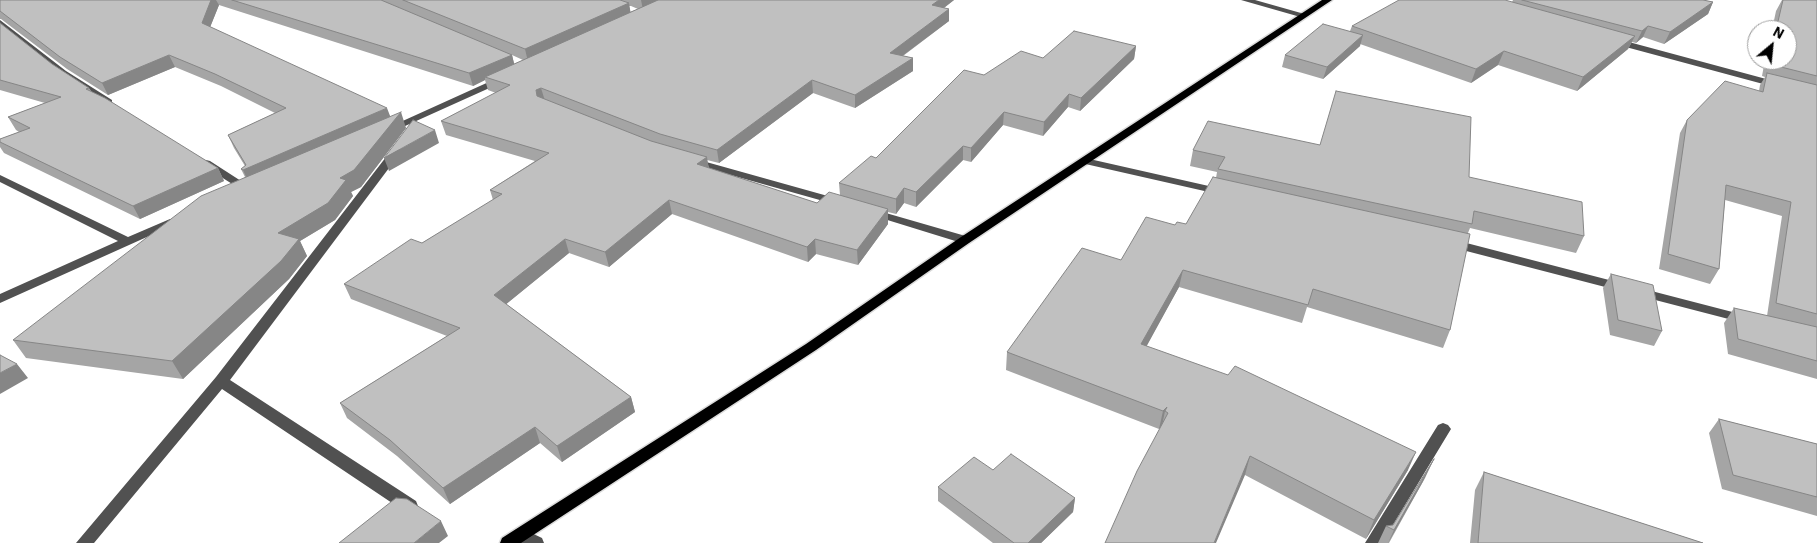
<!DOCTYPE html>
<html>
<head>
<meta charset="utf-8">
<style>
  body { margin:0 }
  #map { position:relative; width:1817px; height:543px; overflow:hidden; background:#fff; font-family:"IBM Plex Sans",sans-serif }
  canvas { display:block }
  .north { position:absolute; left:1747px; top:20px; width:50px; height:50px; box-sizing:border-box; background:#fff; border:1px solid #999; border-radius:50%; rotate:28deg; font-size:14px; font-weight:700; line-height:20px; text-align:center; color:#000 }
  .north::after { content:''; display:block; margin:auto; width:18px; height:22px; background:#000; clip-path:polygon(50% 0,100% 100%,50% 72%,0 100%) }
</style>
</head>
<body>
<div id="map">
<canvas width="1817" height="543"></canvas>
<div class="north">N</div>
</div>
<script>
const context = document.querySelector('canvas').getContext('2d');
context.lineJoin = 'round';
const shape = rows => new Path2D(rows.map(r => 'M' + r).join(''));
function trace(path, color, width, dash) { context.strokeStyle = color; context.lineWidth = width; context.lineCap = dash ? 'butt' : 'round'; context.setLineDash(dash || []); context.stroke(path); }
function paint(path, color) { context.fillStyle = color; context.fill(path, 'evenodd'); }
const major = shape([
  [1322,0,1332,0,969,243,816,350,521,543,500,543,502,538,806,344,961,237,1322,0]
]);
trace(major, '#dbdbdb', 3);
paint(shape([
  [1241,0,1255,0,1308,15,1304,18,1241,0],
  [0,20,66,71,112,100,112,104,106,104,60,75,0,27,0,20],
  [1614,38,1781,83,1783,85,1778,88,1611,43,1611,39,1614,38],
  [502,76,505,77,505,81,394,131,386,131,385,129,502,76],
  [397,147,402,150,401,152,230,380,416,501,418,506,416,511,410,512,404,511,222,389,94,543,76,543,216,377,393,148,397,147],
  [692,158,842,200,844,202,842,204,834,204,688,163,687,161,692,158],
  [1085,158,1222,189,1228,192,1222,195,1081,163,1080,161,1085,158],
  [206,160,210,161,255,190,253,192,245,192,202,165,201,163,206,160],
  [0,175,128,237,170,219,178,219,180,221,178,223,0,303,0,294,118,241,0,182,0,175],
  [872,209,969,237,971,240,965,244,868,214,866,212,872,209],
  [1451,239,1744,315,1749,316,1751,319,1749,322,1744,323,1447,246,1445,243,1447,240,1451,239],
  [1443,423,1448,425,1451,429,1382,543,1365,543,1438,425,1443,423],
  [521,528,542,538,544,543,521,543,515,540,513,535,515,530,521,528]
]), '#515151');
paint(major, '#000');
paint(shape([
  [0,0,954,0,944,8,949,9,949,21,903,56,913,58,913,71,855,108,813,93,719,163,707,160,709,168,817,203,840,195,839,183,876,158,984,75,1043,58,1136,46,1134,59,1080,111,1068,107,1043,136,1003,125,971,162,963,160,916,207,904,203,896,214,888,212,888,224,858,265,816,254,808,262,672,214,609,267,569,253,506,304,631,397,635,412,562,462,540,443,450,504,397,456,347,418,340,403,447,336,351,299,344,284,422,243,493,200,490,190,535,161,446,135,441,121,496,93,488,90,485,80,473,86,219,5,210,27,390,116,406,128,361,187,351,192,353,196,335,220,300,241,307,256,289,279,183,379,26,358,13,340,245,177,241,169,245,166,234,148,228,135,275,113,221,86,175,67,108,95,67,69,1,19,0,19],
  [629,6,631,6,638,9,630,12],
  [512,55,523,60,514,64],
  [1513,0,1703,0,1713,2,1708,14,1664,44,1643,37,1636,43,1632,42,1628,49,1577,91,1498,65,1471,83,1360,44,1360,46,1323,79,1282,67,1285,55,1350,31,1352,26,1512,2],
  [1782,0,1817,0,1817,379,1728,354,1724,323,1734,308,1767,316,1782,216,1725,200,1719,269,1710,284,1659,269,1680,133,1687,120,1759,91,1760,85,1765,77,1762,76,1765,60,1787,60,1787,30,1772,30,1776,11],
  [0,23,52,64,89,88,92,92,218,168,224,181,140,219,4,153,0,147,0,139,19,132,16,130,8,117,45,103,0,90],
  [1193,150,1469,177,1584,236,1576,253,1470,228,1468,233,1450,330,1443,348,1307,307,1302,323,1179,287,1146,346,1408,470,1366,539,1245,475,1161,427,1159,429,1006,370,1007,352,1121,260,1175,225,1186,224,1216,178,1217,172,1190,166],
  [1611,274,1662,331,1654,346,1610,335,1603,288],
  [1719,419,1817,444,1817,516,1722,489,1709,433],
  [993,470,1075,498,1073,512,1041,543,993,543,938,501,938,487],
  [1484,472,1703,543,1470,543,1475,490],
  [1425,478,1389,543,1378,543,1386,526,1393,525]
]), '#a5a5a5');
paint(shape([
  [211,0,216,0,219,5,207,35,202,23],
  [641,0,665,0,643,10],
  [939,0,954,0,932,17,932,5],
  [1713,2,1708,14,1664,44,1670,32],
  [629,3,631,15,528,62,525,49],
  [949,9,949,21,890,65,890,53],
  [1648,26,1643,37,1636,43,1642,31],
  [1363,35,1360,46,1323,79,1327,67],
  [1635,36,1628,49,1577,91,1583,77],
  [1136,46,1134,59,1080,111,1081,98],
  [1504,51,1498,65,1471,83,1476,69],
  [169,55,175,67,108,95,102,83],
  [512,55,515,67,485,77,485,80,473,86,469,73],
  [913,58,913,71,855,108,855,95],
  [812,80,813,93,719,163,717,150],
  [541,88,545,101,537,96,536,90],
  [1069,94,1068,107,1043,136,1044,122],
  [387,108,392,121,249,183,243,170],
  [401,112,406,128,361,187,351,192,353,196,335,220,300,241,307,256,289,279,183,379,172,361,278,233],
  [1004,112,1003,125,971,162,971,148],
  [435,130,439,143,389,171,384,158],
  [963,146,963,160,916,207,916,192],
  [707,157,709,171,697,164],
  [218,168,224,181,140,219,133,206],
  [904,188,904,203,896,214,896,199],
  [669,200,672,214,609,267,605,252],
  [888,209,888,224,858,265,857,250],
  [565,239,569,253,499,310,494,295],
  [815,239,816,254,808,262,807,247],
  [1183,270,1179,287,1138,362,1141,344],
  [17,364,28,378,0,394,0,373],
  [631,397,635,412,562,462,557,446],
  [1167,407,1165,411,1162,426,1159,429,1163,411],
  [535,427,540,443,450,504,443,488],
  [1416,452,1408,470,1366,539,1374,520],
  [1250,456,1245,475,1216,543,1214,543],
  [1434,459,1425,478,1388,543,1394,530],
  [1075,498,1073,512,1041,543,1028,543],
  [441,521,448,536,439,543,414,543]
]), '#868686');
const building = shape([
  [0,0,211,0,202,23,387,108,243,170,241,169,246,165,228,135,286,108,215,74,169,55,102,83,60,57,0,11,0,0],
  [232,0,381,0,512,55,469,73,232,0],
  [403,0,620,0,629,3,525,49,403,0],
  [658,0,939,0,932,5,949,9,890,53,913,58,855,95,812,80,717,150,660,134,541,88,536,90,537,96,651,141,707,157,697,164,817,203,829,192,888,209,857,250,815,239,807,247,669,200,605,252,565,239,494,295,631,397,557,446,535,427,443,488,390,440,340,403,460,328,344,284,411,239,422,243,502,194,490,190,549,153,441,121,510,85,485,77,658,0],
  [1399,0,1505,0,1635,36,1583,77,1504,51,1476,69,1352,26,1399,0],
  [1522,0,1703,0,1713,2,1670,32,1648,26,1642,31,1522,0],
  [1783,0,1817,0,1817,76,1769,64,1770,60,1787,60,1787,30,1776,30,1783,0],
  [0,23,52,64,89,88,86,89,105,98,218,168,133,206,0,142,0,139,30,128,8,117,61,97,0,80,0,23],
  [1323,24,1363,35,1327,67,1285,55,1323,24],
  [1074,31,1136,46,1081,98,1069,94,1044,122,1004,112,971,148,963,146,916,192,904,188,896,199,839,183,871,156,876,158,964,70,984,75,1021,51,1043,58,1074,31],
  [1767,73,1817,85,1817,314,1776,303,1791,202,1726,185,1719,269,1668,254,1687,120,1725,81,1763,92,1767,73],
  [1336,91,1471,117,1469,177,1582,202,1584,236,1474,211,1472,224,1218,169,1225,157,1193,150,1208,121,1320,145,1336,91],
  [401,112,354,170,340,178,346,180,328,203,278,233,299,239,281,261,172,361,13,340,201,196,401,112],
  [413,120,435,130,384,158,413,120],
  [1213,177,1470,234,1450,330,1313,289,1308,305,1183,270,1141,344,1228,375,1235,366,1416,452,1374,520,1250,456,1214,543,1105,543,1137,471,1168,413,1165,411,1167,407,1163,411,1007,352,1082,248,1121,260,1146,217,1175,225,1177,222,1186,224,1213,177],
  [1611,274,1653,285,1662,331,1618,320,1611,274],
  [1734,308,1817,327,1817,361,1738,339,1734,308],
  [0,355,17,364,0,373,0,355],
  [1719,419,1817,444,1817,497,1733,475,1719,419],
  [1011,454,1075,498,1028,543,1014,543,938,487,974,457,993,470,1011,454],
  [1434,459,1394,530,1386,526,1393,525,1434,459],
  [1484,472,1703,543,1478,543,1484,472],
  [396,498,407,499,441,521,414,543,339,543,396,498]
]);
paint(building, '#c0c0c0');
trace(building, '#868686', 1);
</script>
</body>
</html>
